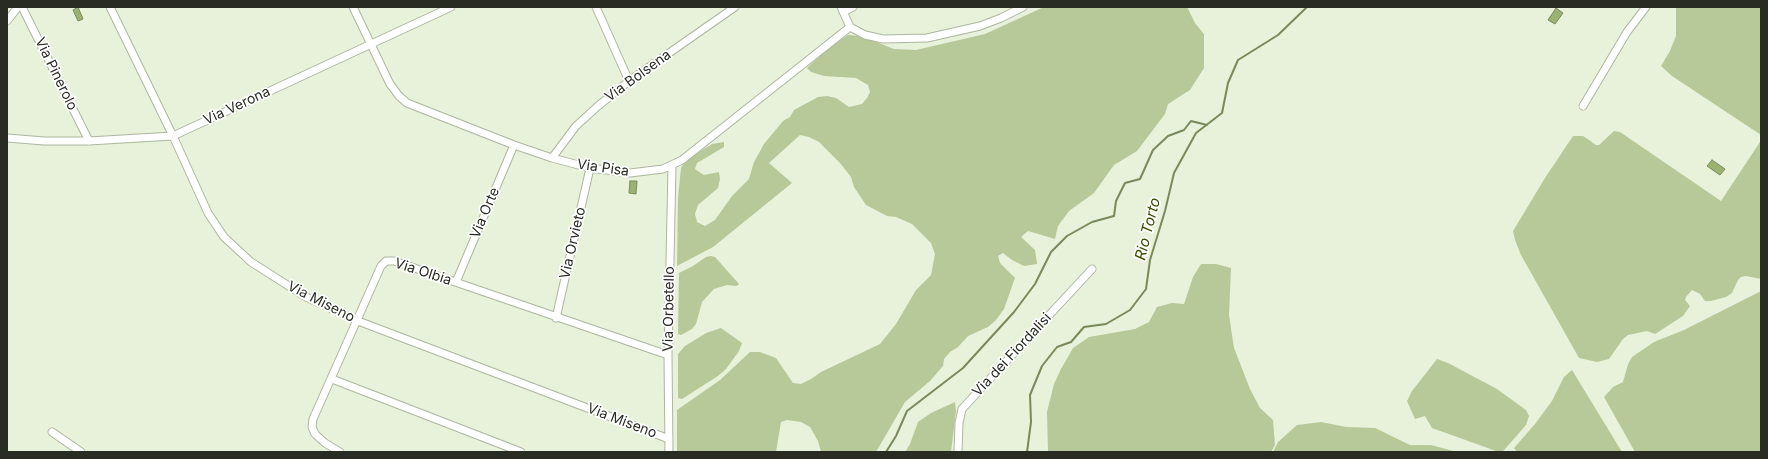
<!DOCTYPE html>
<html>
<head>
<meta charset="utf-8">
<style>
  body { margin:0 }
  #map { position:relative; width:1768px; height:459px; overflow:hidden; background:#e8f1da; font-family:Inter,sans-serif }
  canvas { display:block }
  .frame { position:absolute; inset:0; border:8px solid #292c23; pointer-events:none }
</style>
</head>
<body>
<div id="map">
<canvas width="1768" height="459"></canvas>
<div class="frame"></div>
</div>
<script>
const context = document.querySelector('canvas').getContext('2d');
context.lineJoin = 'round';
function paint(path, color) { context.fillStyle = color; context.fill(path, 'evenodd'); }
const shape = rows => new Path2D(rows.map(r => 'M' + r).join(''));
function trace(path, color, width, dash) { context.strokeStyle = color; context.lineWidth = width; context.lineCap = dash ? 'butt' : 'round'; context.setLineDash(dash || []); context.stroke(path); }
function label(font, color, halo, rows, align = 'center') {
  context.font = font + ' Inter,sans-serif'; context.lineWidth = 3.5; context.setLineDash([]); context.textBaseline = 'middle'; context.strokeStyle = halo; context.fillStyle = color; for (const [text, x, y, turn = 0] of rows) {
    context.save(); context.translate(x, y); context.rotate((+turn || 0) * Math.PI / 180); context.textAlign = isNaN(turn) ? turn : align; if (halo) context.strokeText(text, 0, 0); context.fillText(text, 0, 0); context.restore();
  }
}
paint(shape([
  [1044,7,1187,7,1195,23,1204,34,1204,68,1190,90,1168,104,1165,114,1137,151,1114,165,1094,193,1069,211,1058,226,1055,239,1028,231,1021,237,1035,250,1037,264,1024,266,1012,260,1003,253,998,256,1000,263,1015,278,1004,309,996,320,988,327,968,336,958,347,950,352,944,359,943,366,930,381,905,402,876,452,821,452,818,441,810,427,801,422,787,420,781,422,776,452,677,452,677,410,720,380,750,352,760,352,776,358,793,383,801,384,811,379,821,372,880,344,896,324,916,290,931,275,935,254,931,243,912,224,896,217,887,216,866,205,854,187,851,177,840,163,819,142,809,137,800,135,769,163,792,183,713,247,677,266,678,198,681,168,686,160,712,144,724,142,724,147,697,163,695,169,704,175,719,172,720,179,718,188,698,205,695,214,697,222,705,226,715,220,732,196,749,179,754,162,764,144,783,121,790,117,794,110,818,97,827,96,836,98,849,107,862,104,867,98,870,92,868,85,856,78,824,76,811,72,807,68,829,47,848,35,861,36,894,49,916,50,985,34],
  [1676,7,1761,7,1761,135,1672,76,1661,66,1670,51,1676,36],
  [1614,131,1620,132,1721,201,1760,142,1761,143,1761,279,1746,276,1741,277,1738,280,1732,293,1726,297,1711,301,1705,301,1700,294,1692,290,1686,297,1685,300,1690,306,1683,316,1655,334,1647,331,1628,335,1623,339,1609,359,1597,362,1579,358,1521,255,1515,240,1513,231,1545,178,1573,136,1583,136,1596,145,1599,145],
  [711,256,715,257,739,284,737,286,727,285,714,289,702,302,696,324,692,329,681,335,678,334,679,273,693,266,706,257],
  [1201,264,1216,264,1231,268,1229,315,1234,348,1250,389,1260,408,1273,420,1275,445,1271,452,1048,452,1047,412,1054,384,1061,369,1073,348,1089,337,1135,329,1149,322,1157,307,1172,303,1184,304,1193,277],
  [1761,291,1761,452,1635,452,1604,397,1613,387,1623,382,1628,364,1632,357,1654,342,1684,330],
  [721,328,742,343,739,351,726,369,718,376,682,399,678,398,678,354,685,346,698,338,706,333],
  [1437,359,1448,363,1497,389,1526,410,1529,416,1526,425,1505,449,1502,452,1496,451,1432,428,1425,416,1415,419,1407,401,1412,391],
  [1572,370,1622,452,1517,452,1514,448,1535,424,1552,401,1564,377],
  [955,402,956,411,951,452,905,452,910,444,918,422,931,413],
  [1321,422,1346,427,1375,428,1410,445,1431,445,1457,452,1273,452,1278,442,1297,425]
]), '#b7c999');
const water = shape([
  [78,7,83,19,78,21,73,10,78,7],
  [1556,8,1563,13,1555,24,1548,20,1556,8],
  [1712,160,1725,169,1720,175,1707,166,1712,160],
  [630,181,637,181,636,194,629,193,630,181]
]);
paint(water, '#9bb372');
trace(water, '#798a5a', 1);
trace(shape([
  [886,452,896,436,907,411,963,368,1014,312,1035,284,1051,252,1067,236,1092,222,1114,216,1116,201,1125,183,1140,179,1153,150,1168,136,1184,130,1191,121,1207,125],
  [1027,452,1031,422,1030,395,1042,366,1057,347,1071,342,1084,327,1106,324,1130,310,1146,289,1150,260,1165,211,1174,173,1196,133,1222,113,1228,83,1238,60,1278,35,1307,7]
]), '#798a5a', 2);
const street = shape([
  [22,7,89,141],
  [110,7,173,136,208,213,224,237,251,262,306,297,358,321,669,439],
  [353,7,390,84,399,96,407,103,514,145,552,158,590,168,630,173,663,169,682,160,850,27,841,7],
  [596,7,629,81],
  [843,12,853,7],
  [7,21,18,7],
  [850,27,865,35,883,39,927,38,980,26,1001,18,1023,7],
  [1583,106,1627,32,1646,7],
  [7,138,44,141,89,141,173,136,451,7],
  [552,158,576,126,598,106,629,81,735,7],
  [456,282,514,145],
  [556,318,590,168],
  [332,379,521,452],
  [52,432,81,452],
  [340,452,325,443,315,434,312,427,313,419,381,266,386,261,394,261,668,355],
  [669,452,668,355,672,166],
  [958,452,959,423,962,409,1092,269]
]);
trace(street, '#adb6a0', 9);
trace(street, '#fff', 7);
label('14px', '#292c23', '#fff', [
  ["Via Pinerolo",56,74,64],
  ["Via Bolsena",638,76,-36],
  ["Via Verona",237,106,-25],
  ["Via Pisa",603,168,8],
  ["Via Orte",485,213,-67],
  ["Via Orvieto",573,243,-77],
  ["Via Olbia",423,272,18],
  ["Via Miseno",321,302,27],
  ["Via Orbetello",669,309,-89],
  ["Via dei Fiordalisi",1012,355,-47],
  ["Via Miseno",622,421,21]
]);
label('italic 15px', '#3a4e00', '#fff', [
  ["Rio Torto",1148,229,-76]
]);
</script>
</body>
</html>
